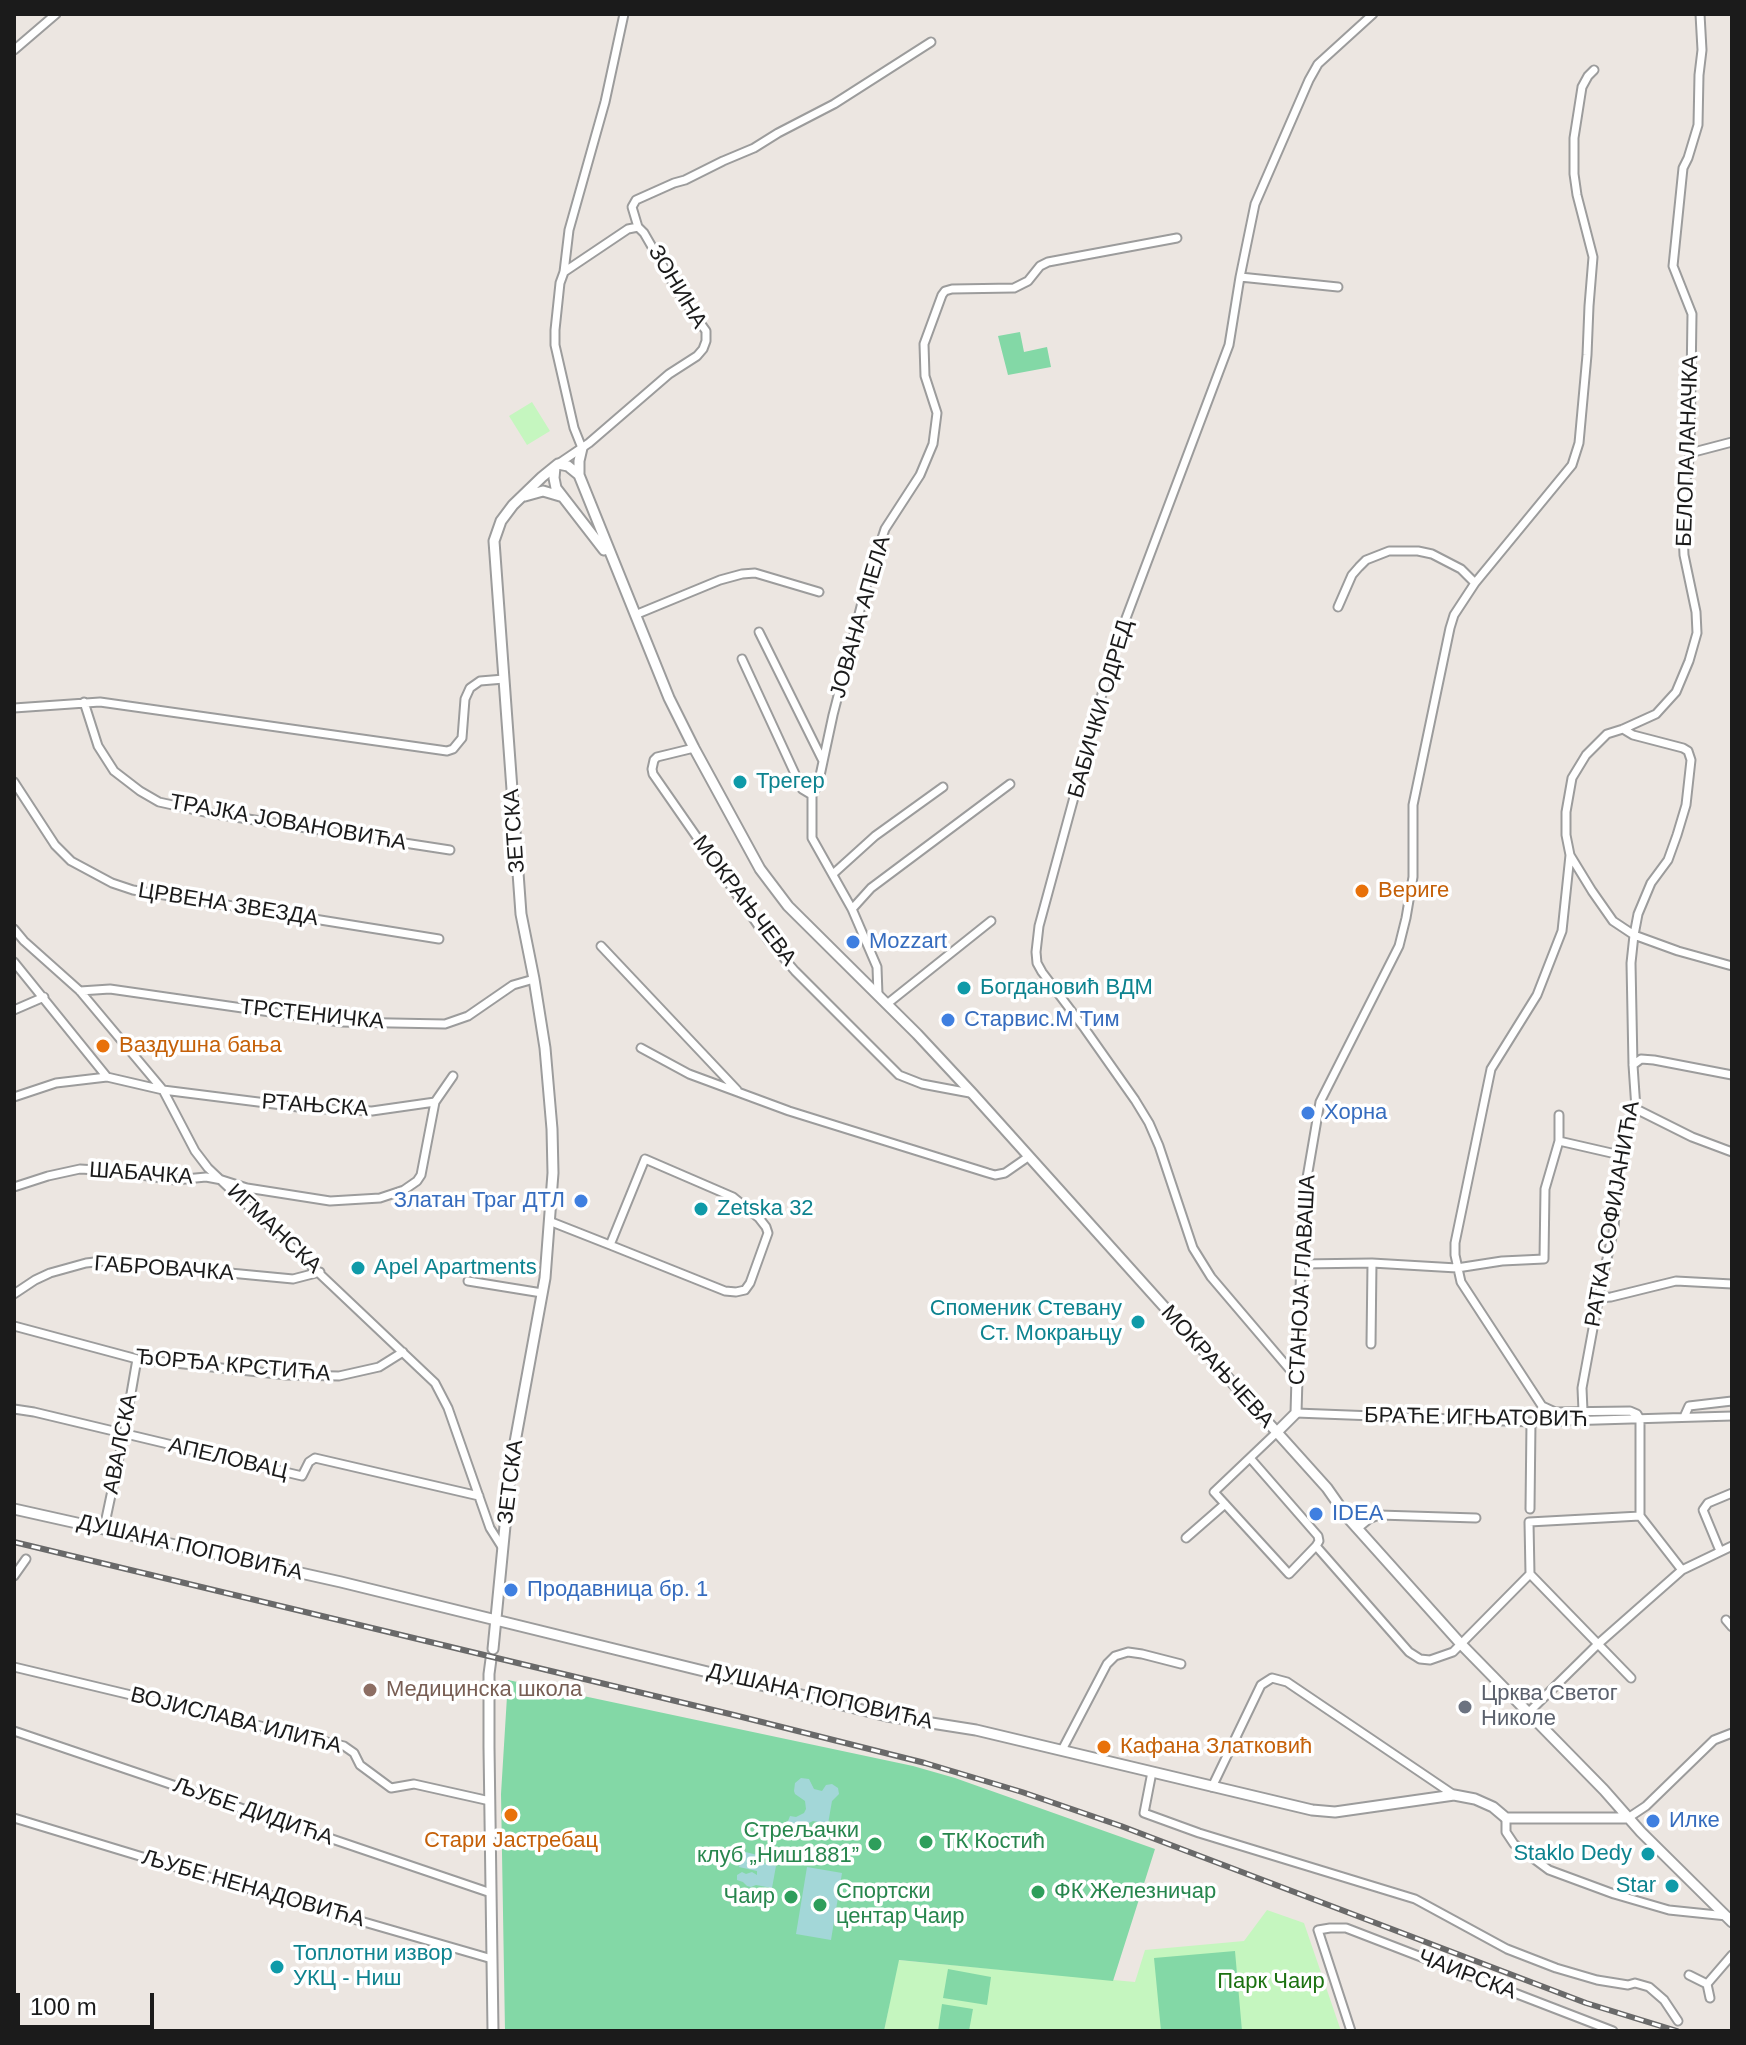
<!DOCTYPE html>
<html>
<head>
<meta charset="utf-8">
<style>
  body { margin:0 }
  #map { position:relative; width:1746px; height:2045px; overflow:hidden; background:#ece6e1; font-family:Helvetica,sans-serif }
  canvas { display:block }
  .frame { position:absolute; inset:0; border:16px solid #1b1b1b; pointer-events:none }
  .scale { position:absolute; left:16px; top:1993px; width:138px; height:36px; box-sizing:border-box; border:4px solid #1b1b1b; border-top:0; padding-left:10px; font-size:24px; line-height:28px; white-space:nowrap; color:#1b1b1b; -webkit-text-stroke:6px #fff; paint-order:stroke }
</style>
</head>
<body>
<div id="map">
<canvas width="1746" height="2045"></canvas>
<div class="frame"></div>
<div class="scale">100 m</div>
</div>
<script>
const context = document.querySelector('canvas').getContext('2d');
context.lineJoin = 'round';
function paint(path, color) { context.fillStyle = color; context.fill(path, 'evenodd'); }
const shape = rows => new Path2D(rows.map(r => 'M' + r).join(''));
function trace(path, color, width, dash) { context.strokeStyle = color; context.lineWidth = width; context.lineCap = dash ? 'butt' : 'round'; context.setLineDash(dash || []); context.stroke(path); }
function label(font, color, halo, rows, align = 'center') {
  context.font = font + ' Helvetica,sans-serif'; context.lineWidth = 7; context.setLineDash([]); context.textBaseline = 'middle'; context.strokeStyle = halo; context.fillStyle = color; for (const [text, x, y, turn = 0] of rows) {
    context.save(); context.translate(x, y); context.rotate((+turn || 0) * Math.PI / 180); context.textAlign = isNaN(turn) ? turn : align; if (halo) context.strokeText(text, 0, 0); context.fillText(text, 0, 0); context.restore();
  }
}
paint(shape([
  [532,402,550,431,527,445,509,416],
  [1267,1910,1304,1923,1341,2031,884,2031,898,1960,1135,1982,1145,1950,1244,1941]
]), '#c5f6bf');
paint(shape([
  [1020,332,1024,352,1047,347,1051,367,1008,375,998,336],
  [508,1680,913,1766,955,1778,1155,1849,1113,1981,899,1960,884,2031,505,2031,501,1794],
  [1235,1951,1242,2031,1161,2031,1154,1958],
  [948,1969,991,1977,987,2005,943,1998],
  [942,2004,973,2009,969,2031,938,2031]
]), '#83d8a6');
paint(shape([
  [801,1778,809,1779,814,1789,822,1791,826,1785,832,1784,838,1788,839,1794,832,1801,828,1824,813,1821,801,1827,798,1832,793,1831,784,1836,779,1825,788,1821,790,1816,796,1817,804,1813,806,1809,805,1801,795,1794,794,1791,795,1783],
  [742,1851,757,1855,757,1862,776,1866,772,1888,756,1885,751,1887,747,1886,743,1882,737,1880,737,1875,742,1872,746,1874,752,1872,757,1875,757,1871,739,1867],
  [807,1867,842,1873,831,1940,796,1934]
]), '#a3d7d8');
const minor = shape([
  [14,50,56,14],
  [638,227,632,207,636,200,674,183,685,180,723,161,754,148,778,133,834,104,931,42],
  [1240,277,1338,287],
  [582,448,574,428,555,345,555,330,560,283,564,272,569,230,605,102,624,14],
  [1690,453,1732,442],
  [558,464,589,443,669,374,697,356,703,349,706,341,706,331,678,292,644,233,638,227,628,229,564,272],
  [1338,607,1352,575,1359,567,1366,560,1389,551,1418,551,1432,554,1461,569,1475,583],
  [635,615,720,580,742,574,755,573,819,592],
  [759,632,823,761],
  [742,659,802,789,812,795],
  [84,702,98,746,114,771,140,791,159,802,209,813,450,850],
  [14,708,100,702,447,751,453,749,462,738,465,699,470,688,480,681,504,679],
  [694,748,657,757,654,760,652,769,653,774,769,941,795,971,899,1075,922,1084,970,1093],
  [14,782,55,845,71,861,112,883,133,890,439,939],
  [1570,855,1592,891,1613,921,1634,935,1678,951,1732,966],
  [833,874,875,836,943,787],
  [852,909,871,888,1010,784],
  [14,929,24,941,80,991,163,1090,195,1151,208,1168,435,1383,448,1408,490,1528,502,1547],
  [601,946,737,1090],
  [14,962,107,1077],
  [80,991,110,989,340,1022,445,1024,468,1016,513,985,534,979],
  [878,995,877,967,852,909,812,838,812,795,818,785,833,715,867,583,885,529,920,475,933,444,937,413,925,376,924,344,942,295,945,291,952,289,1014,288,1028,281,1040,266,1048,262,1177,238],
  [887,1004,991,921],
  [14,1010,44,997],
  [641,1048,689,1074,789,1111,988,1173,995,1175,1005,1173,1028,1157],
  [1633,1065,1641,1059,1654,1060,1732,1075],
  [14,1097,56,1083,107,1077,163,1090,306,1108,372,1111,435,1102,453,1076],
  [1636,1109,1692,1137,1732,1152],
  [1559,1141,1620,1155],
  [14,1187,48,1176,80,1169,114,1171,175,1180,206,1177,222,1180,247,1188,330,1201,380,1198,404,1190,417,1181,421,1175,435,1102],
  [549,1221,610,1245,725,1291,736,1292,745,1290,750,1283,768,1233,766,1227,759,1218,733,1197,645,1159,610,1245],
  [1301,1264,1372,1263,1457,1268,1502,1261,1544,1259,1545,1189,1559,1141,1559,1115],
  [468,1281,542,1293],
  [14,1294,35,1280,50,1273,86,1263,104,1261,293,1279,320,1272],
  [1599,1298,1611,1297,1676,1281,1732,1284],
  [14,1326,137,1359,287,1375,339,1376,379,1367,403,1352],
  [1371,1344,1372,1263],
  [1297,1378,1211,1277,1193,1248,1159,1146,1149,1123,1135,1100,1085,1029,1042,972,1037,963,1036,952,1039,926,1114,650,1229,345,1240,277,1255,204,1309,80,1318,64,1373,14],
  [1297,1378,1303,1201,1320,1102,1399,946,1406,918,1413,877,1413,805,1450,628,1454,615,1475,583,1572,465,1579,443,1587,355,1589,306,1593,257,1577,195,1574,174,1574,138,1582,87,1588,76,1594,70],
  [14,1409,34,1412,302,1476,309,1462,315,1458,479,1496],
  [1583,1411,1582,1388,1601,1285,1614,1228,1618,1171,1621,1149,1636,1109,1633,1065,1631,963,1634,935,1638,914,1651,883,1668,860,1677,835,1686,805,1691,760,1688,751,1683,748,1633,735,1623,729],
  [1296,1413,1531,1422,1732,1416],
  [1684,1417,1689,1406,1732,1401],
  [1276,1433,1214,1492,1289,1574,1316,1546,1409,1652,1420,1659,1430,1660,1453,1652,1530,1574,1529,1522,1640,1516,1682,1570],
  [1250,1458,1318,1536,1319,1541,1316,1546],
  [1530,1509,1531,1422],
  [1640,1516,1640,1419,1637,1414,1630,1411,1555,1412,1542,1406,1461,1282,1455,1255,1455,1243,1491,1069,1537,995,1562,931,1570,855,1566,835,1566,812,1572,778,1586,755,1607,734,1623,729,1656,714,1676,692,1689,661,1697,633,1696,612,1684,555,1682,507,1690,453,1692,314,1673,266,1683,168,1688,158,1698,125,1699,75,1702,50,1700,14],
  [104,1528,124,1434,137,1359],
  [1358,1528,1369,1519,1379,1515,1476,1518],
  [1186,1538,1225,1504],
  [1720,1551,1703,1510,1708,1503,1732,1493],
  [1530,1574,1631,1678],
  [14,1576,26,1559],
  [1726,1620,1732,1627],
  [14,1667,344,1746,354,1753,360,1765,391,1788,414,1784,490,1801],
  [1528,1713,1598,1644,1682,1570,1732,1546],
  [14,1731,491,1893],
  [1062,1750,1107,1664,1115,1656,1128,1652,1142,1654,1181,1664],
  [1152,1772,1144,1813,1199,1833,1415,1899,1507,1949,1556,1968,1597,1980,1628,1985,1635,1983,1649,1987,1664,2000,1678,2021],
  [1212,1787,1261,1685,1272,1678,1287,1682,1454,1795],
  [14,1818,222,1881,492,1959],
  [1506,1818,1506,1832,1514,1844,1549,1870,1614,1894,1669,1910,1727,1916],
  [1628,1818,1646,1806,1714,1740,1732,1733],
  [1689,1975,1707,1984],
  [1710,1998,1707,1984,1732,1955],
  [1351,2031,1318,1930,1330,1928,1346,1928,1613,2031]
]);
const tertiary = shape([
  [555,467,554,478,556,488,604,550],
  [579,475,579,461,582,448],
  [525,496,543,491,560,496],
  [1276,1433,1296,1413,1297,1378],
  [14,1509,341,1582,887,1716,976,1730,1312,1810,1335,1812,1454,1795,1475,1799,1493,1807,1506,1818,1628,1818],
  [493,1649,511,1464,545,1278,553,1173,552,1129,545,1048,534,979,521,914,494,541,501,521,513,505,542,477,558,464,568,466,579,475,669,698,694,748,760,869,788,906,917,1034,972,1093,1327,1488,1348,1518,1460,1643,1604,1790,1641,1832,1732,1922],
  [491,1659,489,1674,489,1747,493,2031]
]);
trace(minor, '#9c9c9c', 11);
trace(tertiary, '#9c9c9c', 13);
trace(minor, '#fff', 7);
trace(tertiary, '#fff', 9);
const rail = shape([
  [14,1542,734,1715,925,1763,1022,1792,1121,1826,1586,2003,1677,2031]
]);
trace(rail, '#696969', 6);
trace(rail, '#fff', 3, [9]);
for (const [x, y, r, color] of [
  [740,782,8,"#0f9aa8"],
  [1362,891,8,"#e8710a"],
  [853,942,8,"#3f7fe0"],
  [964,988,8,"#0f9aa8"],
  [948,1020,8,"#3f7fe0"],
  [103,1046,8,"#e8710a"],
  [1308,1113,8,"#3f7fe0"],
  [581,1201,8,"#3f7fe0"],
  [701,1209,8,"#0f9aa8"],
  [358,1268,8,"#0f9aa8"],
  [1138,1322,8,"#0f9aa8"],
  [1316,1514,8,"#3f7fe0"],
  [511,1590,8,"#3f7fe0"],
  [370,1690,8,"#8d6e63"],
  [1465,1707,8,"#6b7280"],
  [1104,1747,8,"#e8710a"],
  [511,1815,8,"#e8710a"],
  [1653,1821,8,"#3f7fe0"],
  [926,1842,8,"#2e9e5b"],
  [875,1844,8,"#2e9e5b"],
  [1648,1854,8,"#0f9aa8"],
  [1672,1886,8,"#0f9aa8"],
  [1038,1892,8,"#2e9e5b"],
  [791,1897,8,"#2e9e5b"],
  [820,1905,8,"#2e9e5b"],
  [277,1967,8,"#0f9aa8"]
]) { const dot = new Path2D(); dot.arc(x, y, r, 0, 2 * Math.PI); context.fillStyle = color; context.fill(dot); trace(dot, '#fff', 3); }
label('22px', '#1b1b1b', '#fff', [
  ["ЗОНИНА",677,287,59],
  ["БЕЛОПАЛАНАЧКА",1688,451,-88],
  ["ЈОВАНА АПЕЛА",861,617,-74],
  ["БАБИЧКИ ОДРЕД",1101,709,-74],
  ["ТРАЈКА ЈОВАНОВИЋА",288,823,10],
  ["ЗЕТСКА",515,831,-94],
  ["МОКРАЊЧЕВА",744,901,53],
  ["ЦРВЕНА ЗВЕЗДА",228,905,9],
  ["ТРСТЕНИЧКА",312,1015,6],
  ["РТАЊСКА",315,1106,4],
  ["ШАБАЧКА",141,1174,4],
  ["РАТКА СОФИЈАНИЋА",1613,1214,-80],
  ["ИГМАНСКА",274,1229,43],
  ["ГАБРОВАЧКА",164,1269,4],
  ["СТАНОЈА ГЛАВАША",1303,1280,-87],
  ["ЂОРЂА КРСТИЋА",233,1366,5],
  ["МОКРАЊЧЕВА",1217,1367,48],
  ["БРАЋЕ ИГЊАТОВИЋ",1476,1418,1],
  ["АВАЛСКА",121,1444,-79],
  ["АПЕЛОВАЦ",228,1459,13],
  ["ЗЕТСКА",511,1482,-83],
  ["ДУШАНА ПОПОВИЋА",190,1548,13],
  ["ДУШАНА ПОПОВИЋА",820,1697,13],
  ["ВОЈИСЛАВА ИЛИЋА",236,1721,14],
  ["ЉУБЕ ДИДИЋА",253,1812,19],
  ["ЉУБЕ НЕНАДОВИЋА",253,1889,16],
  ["ЧАИРСКА",1467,1975,21]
]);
label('22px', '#0d838f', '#fff', [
  ["Трегер",756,782],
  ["Богдановић ВДМ",980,988],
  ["Zetska 32",717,1209],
  ["Apel Apartments",374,1268],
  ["Споменик Стевану",1122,1309,"right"],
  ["Ст. Мокрањцу",1122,1334,"right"],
  ["Staklo Dedy",1632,1854,"right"],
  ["Star",1656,1886,"right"],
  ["Топлотни извор",293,1954],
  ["УКЦ - Ниш",293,1979]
], 'left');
label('22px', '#c56008', '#fff', [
  ["Вериге",1378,891],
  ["Ваздушна бања",119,1046],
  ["Кафана Златковић",1120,1747],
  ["Стари Јастребац",511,1841,"center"]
], 'left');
label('22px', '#366cbe', '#fff', [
  ["Mozzart",869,942],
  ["Старвис.М Тим",964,1020],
  ["Хорна",1324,1113],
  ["Златан Траг ДТЛ",565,1201,"right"],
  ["IDEA",1332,1514],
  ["Продавница бр. 1",527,1590],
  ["Илке",1669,1821]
], 'left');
label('22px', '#785e54', '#fff', [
  ["Медицинска школа",386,1690]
], 'left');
label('22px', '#5b616d', '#fff', [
  ["Црква Светог",1481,1694],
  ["Николе",1481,1719]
], 'left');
label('22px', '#27864d', '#fff', [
  ["Стрељачки",859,1831,"right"],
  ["клуб „Ниш1881”",859,1856,"right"],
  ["ТК Костић",942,1842],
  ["Спортски",836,1892],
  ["центар Чаир",836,1917],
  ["ФК Железничар",1054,1892],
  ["Чаир",775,1897,"right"]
], 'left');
label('22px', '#1c7211', '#fff', [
  ["Парк Чаир",1271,1982]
]);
</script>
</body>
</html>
